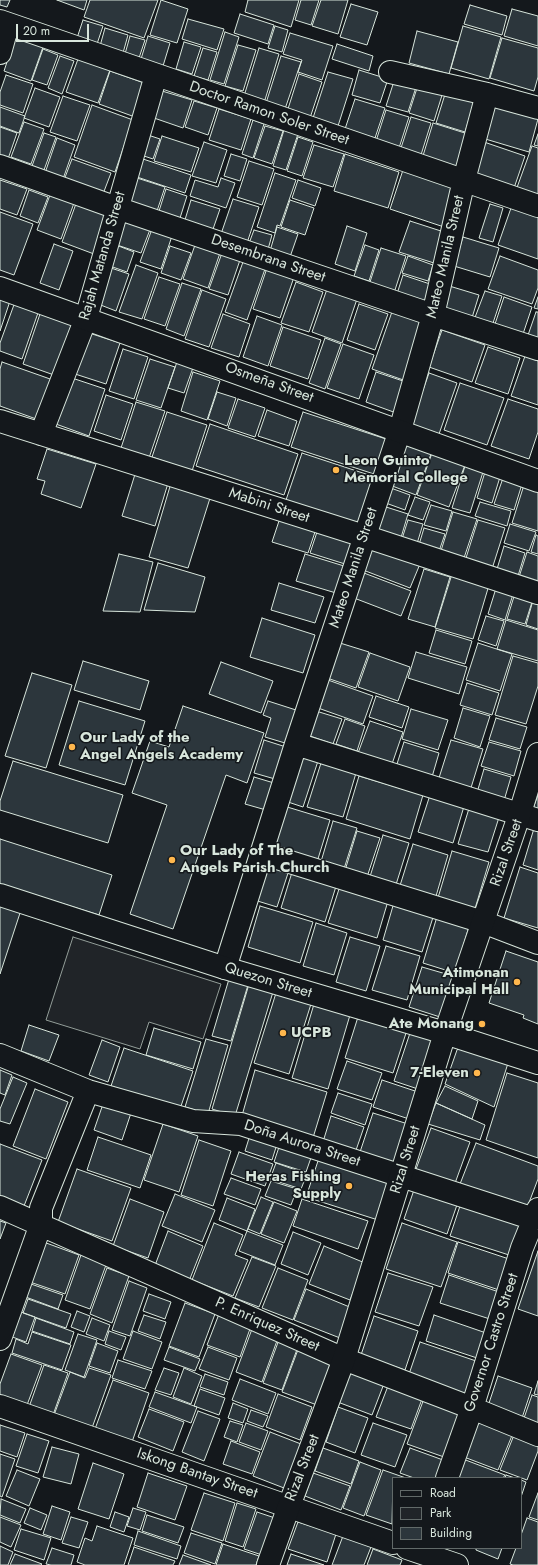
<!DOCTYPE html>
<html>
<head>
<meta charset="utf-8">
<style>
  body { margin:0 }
  #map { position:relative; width:538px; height:1565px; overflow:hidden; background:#14181c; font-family:Jost,sans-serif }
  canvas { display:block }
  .legend { position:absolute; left:392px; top:1477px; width:130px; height:72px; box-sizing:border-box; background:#14181c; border:1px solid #626a69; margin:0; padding:5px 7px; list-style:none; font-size:12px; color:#d8e6dc }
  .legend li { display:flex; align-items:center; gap:8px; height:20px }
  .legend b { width:20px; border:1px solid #626a69 }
  .scale { position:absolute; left:16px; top:24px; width:73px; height:18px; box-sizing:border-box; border:2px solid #d8e6dc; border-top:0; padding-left:5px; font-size:12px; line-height:14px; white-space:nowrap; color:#d8e6dc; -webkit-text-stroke:3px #14181c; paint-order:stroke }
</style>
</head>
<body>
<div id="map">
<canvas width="538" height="1565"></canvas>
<ul class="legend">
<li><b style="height:5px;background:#14181c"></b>Road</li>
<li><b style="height:11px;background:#202428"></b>Park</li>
<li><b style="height:11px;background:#2c363c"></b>Building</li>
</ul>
<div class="scale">20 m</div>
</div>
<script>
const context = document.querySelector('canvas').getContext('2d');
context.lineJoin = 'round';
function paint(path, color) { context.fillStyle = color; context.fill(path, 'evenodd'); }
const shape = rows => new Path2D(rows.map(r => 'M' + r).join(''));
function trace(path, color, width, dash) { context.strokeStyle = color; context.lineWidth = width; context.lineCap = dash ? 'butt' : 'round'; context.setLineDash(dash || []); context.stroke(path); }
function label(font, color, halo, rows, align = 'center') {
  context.font = font + ' Jost,sans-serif'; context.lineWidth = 3; context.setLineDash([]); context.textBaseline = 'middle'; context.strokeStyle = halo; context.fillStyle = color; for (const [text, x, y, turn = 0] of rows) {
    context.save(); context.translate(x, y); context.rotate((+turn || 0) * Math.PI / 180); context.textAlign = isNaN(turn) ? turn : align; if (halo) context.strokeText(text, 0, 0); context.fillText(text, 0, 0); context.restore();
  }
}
const green = shape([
  [73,937,221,984,203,1039,149,1022,140,1049,46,1020,73,937]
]);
paint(green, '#202428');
trace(green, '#939e99', 1);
const building = shape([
  [0,0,10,0,7,7,0,5,0,0],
  [57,0,87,0,84,10,57,0],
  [90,0,158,0,144,38,84,17,90,0],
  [161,0,188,9,177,43,150,35,161,0],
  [248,0,299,0,291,27,245,12,248,0],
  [301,0,319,0,311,25,295,20,301,0],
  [321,0,348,0,338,34,312,26,321,0],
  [351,4,378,12,367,45,340,37,351,4],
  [470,5,507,16,502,35,464,24,470,5],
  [512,9,538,16,538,46,504,36,512,9],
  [240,14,274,25,268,44,234,33,240,14],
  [188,19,224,29,217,50,182,39,188,19],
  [83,20,103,26,97,44,77,38,83,20],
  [275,26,288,30,282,52,268,48,275,26],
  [463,26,501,37,489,79,451,68,463,26],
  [105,28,128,35,123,53,100,46,105,28],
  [417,31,458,42,449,74,409,63,417,31],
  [225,32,239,37,224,84,210,80,225,32],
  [290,33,333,46,322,80,298,72,302,60,283,54,290,33],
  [130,36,145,40,139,58,125,54,130,36],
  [148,36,170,43,163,66,141,59,148,36],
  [15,38,43,47,31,81,4,71,15,38],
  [502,38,538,48,538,77,534,91,490,78,502,38],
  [184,42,201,47,192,74,176,69,184,42],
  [337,44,373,56,369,71,332,59,337,44],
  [238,45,256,50,243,91,225,86,238,45],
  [203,48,217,52,208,80,194,76,203,48],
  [259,48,279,54,264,103,244,96,259,48],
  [43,49,58,55,47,85,32,80,43,49],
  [60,56,74,61,62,94,48,88,60,56],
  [281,56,301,62,285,109,266,103,281,56],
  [78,59,110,70,98,103,66,92,78,59],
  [359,70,388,79,380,103,352,95,359,70],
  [110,71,147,84,135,117,99,104,110,71],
  [328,72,353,79,338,126,313,118,328,72],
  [299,74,322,82,310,118,287,112,299,74],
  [6,75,33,84,23,113,0,105,0,92,6,75],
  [396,75,418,81,408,112,386,106,396,75],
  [418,85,443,92,434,121,409,113,418,85],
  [35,88,60,97,49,127,24,118,35,88],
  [162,91,192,100,183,128,154,118,162,91],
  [446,91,475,100,465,132,436,123,446,91],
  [63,96,90,105,77,141,50,132,63,96],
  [355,99,385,108,375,138,345,129,355,99],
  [194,101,217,108,208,135,185,127,194,101],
  [92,105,133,120,115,172,74,157,92,105],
  [491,106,538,119,529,152,482,138,491,106],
  [0,107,25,116,19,133,0,126,0,107],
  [219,109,251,119,241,150,209,140,219,109],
  [386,110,409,117,399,148,376,141,386,110],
  [411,117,431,123,420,158,400,151,411,117],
  [253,120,264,124,253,158,242,154,253,120],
  [24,122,44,129,31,164,11,157,24,122],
  [433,123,468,134,457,170,422,159,433,123],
  [265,126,283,131,272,164,254,158,265,126],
  [0,127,17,133,8,159,0,156,0,127],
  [284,130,298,134,286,170,273,166,284,130],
  [44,133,56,137,44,170,32,166,44,133],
  [145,134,160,139,153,159,138,154,145,134],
  [538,134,538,146,534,145,538,134],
  [162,136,199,148,191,172,154,161,162,136],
  [298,137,313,142,302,176,287,171,298,137],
  [57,138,75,145,63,179,45,173,57,138],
  [204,142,227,150,216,183,192,176,204,142],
  [484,142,525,156,513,191,471,177,484,142],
  [314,145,344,154,333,187,303,178,314,145],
  [532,146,538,148,538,201,515,193,532,146],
  [231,154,247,159,240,181,224,176,231,154],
  [345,154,399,172,388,208,334,191,345,154],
  [72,159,111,173,103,194,64,180,72,159],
  [143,159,191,175,185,193,137,177,143,159],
  [249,161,274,169,262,205,237,197,249,161],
  [403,170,457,188,444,227,390,209,403,170],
  [275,173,296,180,280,226,277,225,275,233,257,227,275,173],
  [137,178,165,187,157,211,129,202,137,178],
  [221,178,235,183,226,208,190,196,195,180,218,187,221,178],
  [0,180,27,189,17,215,0,209,0,180],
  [298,180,321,188,315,206,292,198,298,180],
  [166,189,187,196,180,218,159,211,166,189],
  [29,190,48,197,38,223,20,216,29,190],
  [50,195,74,203,61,239,37,230,50,195],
  [233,199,259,207,247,243,221,234,233,199],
  [191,200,220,209,212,232,184,223,191,200],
  [290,200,314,208,305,235,281,227,290,200],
  [77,201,109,212,94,254,62,242,77,201],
  [490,204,503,208,493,242,479,238,490,204],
  [511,208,538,217,538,259,498,245,511,208],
  [0,212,33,224,14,275,0,270,0,212],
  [120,217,151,227,141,253,111,243,120,217],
  [410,221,444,232,434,263,399,252,410,221],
  [347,226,367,233,355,271,335,264,347,226],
  [277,227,298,234,290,257,270,251,277,227],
  [152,229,172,236,161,269,140,262,152,229],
  [254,230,272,235,267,253,248,246,254,230],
  [463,237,499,248,490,277,454,266,463,237],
  [111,243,134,252,127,272,104,264,111,243],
  [54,244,73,251,59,290,40,283,54,244],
  [195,245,220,253,208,288,183,279,195,245],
  [365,245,379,250,369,281,354,276,365,245],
  [170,246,191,253,181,280,161,273,170,246],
  [381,248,406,256,394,293,369,285,381,248],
  [222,253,240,260,228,295,209,289,222,253],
  [408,256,433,265,428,281,402,273,408,256],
  [500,256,538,270,538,288,532,304,488,289,500,256],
  [243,262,265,269,247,320,225,312,243,262],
  [136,265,158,273,142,319,119,312,136,265],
  [105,266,129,274,116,311,93,302,105,266],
  [267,268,294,277,280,318,253,309,267,268],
  [403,275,430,284,423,306,396,297,403,275],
  [159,277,180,284,165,326,144,319,159,277],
  [296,282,323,292,309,332,281,323,296,282],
  [182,283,201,289,184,336,166,329,182,283],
  [446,285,479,295,471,321,438,311,446,285],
  [327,289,357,299,342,343,312,332,327,289],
  [202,290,226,299,209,347,185,339,202,290],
  [485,291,502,296,492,326,474,320,485,291],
  [0,297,10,301,0,331,0,297],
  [504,297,532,307,521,340,493,330,504,297],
  [538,297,538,309,534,308,538,297],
  [15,302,39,310,22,359,0,351,0,343,15,302],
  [359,304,388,314,375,350,347,340,359,304],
  [394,306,431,319,409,382,372,369,394,306],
  [536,312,538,312,538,342,527,338,536,312],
  [40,314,72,325,54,375,23,364,40,314],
  [223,314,250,324,239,357,211,348,223,314],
  [257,316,282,325,268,366,243,357,257,316],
  [283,327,321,340,308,379,270,366,283,327],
  [442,330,485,345,472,382,429,367,442,330],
  [86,332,120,343,106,384,72,373,86,332],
  [325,338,341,344,325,389,309,383,325,338],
  [343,344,374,355,359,399,327,388,343,344],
  [488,347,520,358,508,394,475,383,488,347],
  [123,349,148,357,134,399,109,391,123,349],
  [179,356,195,362,184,393,168,388,179,356],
  [525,356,538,361,538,405,511,396,525,356],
  [150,359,175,367,161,408,136,400,150,359],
  [2,362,53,380,39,420,0,406,0,369,2,362],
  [193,372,220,381,207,420,181,411,193,372],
  [376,372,409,383,399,414,366,402,376,372],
  [429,373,457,383,439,434,411,424,429,373],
  [69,377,105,389,89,436,53,423,69,377],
  [460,383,504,398,487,445,444,430,460,383],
  [217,392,236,398,227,426,208,419,217,392],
  [106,395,133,404,121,440,94,431,106,395],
  [238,399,265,408,255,437,228,428,238,399],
  [508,399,538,409,538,432,529,459,491,446,508,399],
  [136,402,165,411,149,458,121,448,136,402],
  [267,410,297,421,289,446,258,436,267,410],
  [167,412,207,425,192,471,152,457,167,412],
  [303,412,386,439,374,474,291,447,303,412],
  [210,424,298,454,284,495,196,466,210,424],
  [402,444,431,454,416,495,387,484,402,444],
  [47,449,96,464,81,508,41,494,45,481,37,479,47,449],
  [302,453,375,477,359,524,286,500,302,453],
  [432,453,465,465,449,507,417,495,432,453],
  [465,466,483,472,470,513,452,508,465,466],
  [136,471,169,480,155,526,122,516,136,471],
  [485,472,500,477,492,503,477,498,485,472],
  [503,478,522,484,514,510,494,504,503,478],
  [171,483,211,495,188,568,149,557,171,483],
  [524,485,538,490,538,531,512,523,524,485],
  [388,487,410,495,405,510,383,502,388,487],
  [415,497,430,502,423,520,408,515,415,497],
  [480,502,511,511,507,526,475,516,480,502],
  [431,505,452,511,446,531,424,525,431,505],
  [383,506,408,514,400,541,374,533,383,506],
  [453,512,477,519,463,561,440,554,453,512],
  [281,515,317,526,308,553,272,542,281,515],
  [408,520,423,524,416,547,401,542,408,520],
  [478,520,505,528,492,569,465,561,478,520],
  [510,524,536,532,529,551,504,543,510,524],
  [319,526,354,537,345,564,310,553,319,526],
  [424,528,445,534,438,554,418,548,424,528],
  [536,535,538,536,538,554,531,552,536,535],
  [372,546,420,564,410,588,363,570,372,546],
  [504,546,525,553,518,576,497,569,504,546],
  [527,552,538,556,538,583,519,577,527,552],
  [119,554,153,562,140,612,103,611,119,554],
  [305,554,344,566,336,593,296,581,305,554],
  [158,563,205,577,195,612,144,610,158,563],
  [424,569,450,577,435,627,408,619,424,569],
  [364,573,411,591,401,616,354,598,364,573],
  [452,574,489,585,473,639,435,628,452,574],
  [279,583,324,597,315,623,271,610,279,583],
  [497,585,514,591,505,620,488,614,497,585],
  [516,590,534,596,525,624,507,619,516,590],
  [534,597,538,599,538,629,526,625,534,597],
  [486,616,504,621,496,646,478,640,486,616],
  [262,618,315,635,303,673,250,657,262,618],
  [506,620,538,630,538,661,497,649,506,620],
  [436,630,472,641,465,664,429,653,436,630],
  [340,643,369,652,356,688,327,678,340,643],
  [478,643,512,654,500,691,466,680,478,643],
  [416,652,467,667,459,694,408,678,416,652],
  [370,653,410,667,398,701,358,687,370,653],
  [513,656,538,663,538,686,526,724,495,715,513,656],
  [83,661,149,681,140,710,74,690,83,661],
  [221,662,273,681,261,713,209,694,221,662],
  [32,673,72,685,46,768,5,756,32,673],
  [328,680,373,696,363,724,318,708,328,680],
  [467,683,499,693,492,715,460,705,467,683],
  [376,696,409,707,402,728,369,717,376,696],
  [79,701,145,721,125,785,59,765,79,701],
  [268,701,296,710,285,743,265,737,271,718,263,715,268,701],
  [183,706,264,733,247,783,226,775,173,929,130,914,167,805,132,793,150,741,169,747,183,706],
  [463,708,490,716,480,747,454,738,463,708],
  [411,709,448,720,438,750,402,739,411,709],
  [316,711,342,719,333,744,307,735,316,711],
  [496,718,527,727,520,749,489,740,496,718],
  [345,719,365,726,357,751,336,744,345,719],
  [370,721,403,732,392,764,358,753,370,721],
  [264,740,286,747,275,779,254,773,264,740],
  [451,740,483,749,470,791,438,781,451,740],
  [404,742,439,753,432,777,396,767,404,742],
  [489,742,521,751,514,776,481,766,489,742],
  [299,756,318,761,303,807,285,801,299,756],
  [13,761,123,795,108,843,0,810,0,801,13,761],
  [321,763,356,773,343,817,307,807,321,763],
  [484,769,511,777,503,804,476,796,484,769],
  [359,776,423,795,410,839,346,819,359,776],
  [254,777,274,783,266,810,245,804,254,777],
  [431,792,465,803,453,843,418,832,431,792],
  [538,795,538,816,531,814,538,795],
  [471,802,501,811,488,852,458,844,471,802],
  [284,806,330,820,317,862,271,848,284,806],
  [333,821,357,828,343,872,320,865,333,821],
  [535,825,538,826,538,870,523,865,535,825],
  [357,831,380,838,365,883,343,877,357,831],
  [383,835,409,843,394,891,368,883,383,835],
  [0,839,112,875,99,915,0,884,0,839],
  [413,844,448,855,434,903,398,892,413,844],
  [452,851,489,862,474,912,437,901,452,851],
  [265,856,291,864,277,907,251,899,265,856],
  [520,867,538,873,538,928,504,918,520,867],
  [293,869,337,883,325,922,281,908,293,869],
  [340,886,388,901,377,938,328,923,340,886],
  [395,899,435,911,422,952,383,940,395,899],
  [0,901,22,907,0,974,0,901],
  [260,906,313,922,300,963,248,947,260,906],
  [439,910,471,920,455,973,423,963,439,910],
  [316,923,347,933,334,975,303,966,316,923],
  [350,937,380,946,366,991,336,982,350,937],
  [386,946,420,956,407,1000,372,990,386,946],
  [506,951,538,962,538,1024,523,1018,524,1015,489,1003,506,951],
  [422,967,453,976,440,1017,409,1007,422,967],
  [229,979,248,985,231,1041,212,1036,229,979],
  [249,984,273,992,235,1116,212,1109,249,984],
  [276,993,311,1004,289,1074,254,1063,276,993],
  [314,1004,350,1015,328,1089,292,1078,314,1004],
  [358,1017,408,1027,393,1073,345,1058,358,1017],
  [29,1025,59,1035,49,1061,21,1051,29,1025],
  [412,1027,439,1037,421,1090,394,1081,412,1027],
  [154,1028,201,1042,193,1069,146,1055,154,1028],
  [206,1039,228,1045,208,1114,185,1107,206,1039],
  [102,1040,120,1047,108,1082,89,1075,102,1040],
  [461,1046,510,1057,494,1107,445,1084,457,1050,461,1046],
  [124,1048,193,1071,180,1109,111,1086,124,1048],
  [347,1061,382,1073,372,1100,337,1089,347,1061],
  [0,1070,12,1075,5,1095,0,1093,0,1070],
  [255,1070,327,1092,312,1141,241,1119,255,1070],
  [507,1073,538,1083,538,1158,486,1140,507,1073],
  [13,1077,27,1083,10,1124,0,1121,0,1109,13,1077],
  [382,1080,418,1092,409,1119,373,1107,382,1080],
  [445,1086,478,1101,472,1119,436,1103,445,1086],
  [35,1089,68,1102,46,1159,13,1146,35,1089],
  [338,1093,372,1104,365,1125,331,1113,338,1093],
  [436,1103,485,1125,480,1140,428,1124,436,1103],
  [103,1104,131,1113,122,1140,94,1130,103,1104],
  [373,1113,408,1124,393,1167,359,1155,373,1113],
  [331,1116,364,1127,354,1156,322,1145,331,1116],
  [163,1124,198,1136,179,1192,144,1180,163,1124],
  [431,1128,470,1142,454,1186,415,1172,431,1128],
  [251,1132,278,1141,272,1160,245,1151,251,1132],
  [98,1137,151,1155,140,1188,87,1170,98,1137],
  [199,1140,231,1151,213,1206,181,1195,199,1140],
  [281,1141,313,1152,306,1172,274,1162,281,1141],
  [476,1143,538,1166,538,1179,527,1208,460,1184,476,1143],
  [0,1144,42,1160,24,1206,0,1197,0,1144],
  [239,1152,273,1164,265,1186,231,1174,239,1152],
  [321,1152,393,1175,378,1220,306,1197,321,1152],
  [276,1163,307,1174,301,1189,270,1179,276,1163],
  [77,1169,131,1188,112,1241,58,1222,77,1169],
  [231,1178,261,1189,255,1205,224,1194,231,1178],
  [271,1181,297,1189,291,1205,265,1196,271,1181],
  [416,1184,459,1199,447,1234,404,1219,416,1184],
  [175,1194,215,1210,202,1242,162,1226,175,1194],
  [261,1197,273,1202,260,1234,248,1229,261,1197],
  [227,1198,255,1209,247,1231,219,1220,227,1198],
  [130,1199,164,1212,148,1258,113,1246,130,1199],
  [302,1199,368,1221,358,1249,293,1226,302,1199],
  [462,1200,521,1220,509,1255,450,1236,462,1200],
  [274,1202,297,1211,284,1243,261,1234,274,1202],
  [0,1221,6,1223,0,1239,0,1221],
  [214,1223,243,1235,235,1255,248,1260,233,1296,192,1280,214,1223],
  [402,1223,457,1242,441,1287,386,1269,402,1223],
  [168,1231,203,1246,189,1281,154,1268,168,1231],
  [247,1231,283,1245,275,1265,239,1251,247,1231],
  [293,1232,321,1243,308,1275,281,1264,293,1232],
  [38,1240,79,1255,65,1294,24,1280,38,1240],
  [458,1242,515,1261,505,1292,448,1273,458,1242],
  [324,1246,365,1263,350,1300,309,1284,324,1246],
  [538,1251,538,1316,518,1309,538,1251],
  [81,1255,106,1265,90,1309,65,1300,81,1255],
  [252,1257,276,1266,259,1307,235,1298,252,1257],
  [107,1268,129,1276,112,1323,90,1314,107,1268],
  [278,1268,308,1280,293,1320,262,1308,278,1268],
  [388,1273,433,1287,419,1326,375,1312,388,1273],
  [449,1275,502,1293,493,1320,440,1303,449,1275],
  [129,1281,147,1288,130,1336,112,1330,129,1281],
  [28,1283,63,1295,58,1309,23,1296,28,1283],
  [306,1289,352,1308,340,1338,294,1320,306,1289],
  [149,1294,171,1302,165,1319,143,1311,149,1294],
  [28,1299,71,1314,66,1328,23,1313,28,1299],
  [185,1303,215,1314,199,1357,169,1346,185,1303],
  [16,1310,35,1317,26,1342,7,1335,16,1310],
  [77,1311,90,1316,84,1332,71,1327,77,1311],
  [219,1314,251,1326,240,1357,207,1345,219,1314],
  [144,1315,166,1322,160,1339,138,1331,144,1315],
  [434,1315,489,1334,480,1359,426,1341,434,1315],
  [374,1316,418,1331,405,1370,361,1355,374,1316],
  [36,1318,74,1332,70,1344,32,1331,36,1318],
  [92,1318,110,1325,104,1341,86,1334,92,1318],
  [252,1329,278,1338,262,1382,236,1372,252,1329],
  [109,1331,126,1337,121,1350,105,1344,109,1331],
  [133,1331,162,1342,152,1369,123,1359,133,1331],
  [32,1332,71,1345,62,1370,12,1353,16,1339,28,1344,32,1332],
  [78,1334,97,1340,84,1377,65,1370,78,1334],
  [280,1337,299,1344,282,1390,263,1383,280,1337],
  [420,1342,482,1363,470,1400,407,1380,420,1342],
  [97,1343,118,1351,110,1373,89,1366,97,1343],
  [169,1347,200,1359,195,1371,164,1360,169,1347],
  [208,1347,237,1358,229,1380,199,1369,208,1347],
  [299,1347,334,1360,317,1405,282,1392,299,1347],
  [11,1354,42,1365,27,1405,0,1396,0,1384,11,1354],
  [118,1360,152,1371,145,1389,112,1378,118,1360],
  [44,1365,68,1373,53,1415,29,1407,44,1365],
  [89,1368,111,1375,92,1428,54,1415,70,1372,85,1378,89,1368],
  [164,1368,179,1373,171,1395,155,1390,164,1368],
  [184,1368,202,1376,191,1404,173,1397,184,1368],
  [348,1368,385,1381,372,1415,335,1401,348,1368],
  [205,1374,228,1382,224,1395,200,1387,205,1374],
  [498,1376,532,1388,522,1418,488,1406,498,1376],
  [240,1379,276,1393,268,1414,232,1400,240,1379],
  [113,1380,149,1393,132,1442,95,1429,113,1380],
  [538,1381,538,1395,534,1394,538,1381],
  [388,1386,422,1399,411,1429,376,1417,388,1386],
  [200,1389,225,1398,219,1415,194,1406,200,1389],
  [155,1392,197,1407,191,1423,149,1407,155,1392],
  [278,1394,312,1407,300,1440,266,1427,278,1394],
  [532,1395,538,1397,538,1426,523,1421,532,1395],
  [425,1396,462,1409,444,1457,407,1444,425,1396],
  [233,1403,248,1409,243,1423,228,1418,233,1403],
  [338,1407,368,1418,355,1453,326,1442,338,1407],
  [149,1409,184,1422,173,1451,138,1437,149,1409],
  [251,1410,268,1416,263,1427,247,1421,251,1410],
  [198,1411,220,1419,204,1461,182,1452,198,1411],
  [478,1420,513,1433,498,1470,464,1457,478,1420],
  [230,1421,243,1425,237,1442,224,1437,230,1421],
  [246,1423,268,1431,261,1450,239,1442,246,1423],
  [373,1423,407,1435,395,1467,361,1455,373,1423],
  [0,1425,25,1433,17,1457,0,1451,0,1425],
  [270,1432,301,1444,284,1488,253,1476,270,1432],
  [27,1434,49,1441,38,1473,16,1466,27,1434],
  [514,1435,538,1444,538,1451,527,1480,500,1470,514,1435],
  [231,1441,260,1452,252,1474,223,1464,231,1441],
  [52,1447,79,1454,71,1484,43,1477,52,1447],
  [323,1448,359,1461,351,1484,315,1471,323,1448],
  [410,1448,443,1460,437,1478,414,1478,400,1473,410,1448],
  [0,1454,15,1459,2,1497,0,1496,0,1454],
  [463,1459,505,1475,503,1478,455,1478,463,1459],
  [360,1462,381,1470,364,1516,343,1508,360,1462],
  [93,1463,124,1474,109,1519,78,1509,93,1463],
  [17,1470,40,1479,29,1506,6,1496,17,1470],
  [383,1470,406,1478,393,1478,392,1524,366,1515,383,1470],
  [148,1473,187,1486,175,1520,137,1507,148,1473],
  [313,1473,350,1486,341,1510,305,1496,313,1473],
  [506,1475,515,1478,505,1478,506,1475],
  [521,1480,526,1482,521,1497,521,1480],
  [204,1493,235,1503,223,1541,191,1530,204,1493],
  [538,1493,538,1520,529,1517,538,1493],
  [1,1499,26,1509,20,1523,0,1515,1,1499],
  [237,1503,256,1509,243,1547,225,1541,237,1503],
  [52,1506,70,1512,61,1540,43,1534,52,1506],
  [30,1508,47,1515,41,1530,24,1523,30,1508],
  [133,1508,146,1512,140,1530,127,1526,133,1508],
  [115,1512,129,1517,124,1532,110,1527,115,1512],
  [257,1512,275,1518,262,1555,244,1549,257,1512],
  [147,1515,184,1527,178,1543,142,1531,147,1515],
  [0,1517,21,1525,11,1547,0,1542,0,1517],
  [71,1517,88,1522,79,1548,62,1543,71,1517],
  [527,1518,538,1522,538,1565,513,1565,510,1564,516,1548,521,1548,521,1535,527,1518],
  [298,1522,336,1534,327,1562,288,1549,298,1522],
  [97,1526,133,1538,124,1565,85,1565,77,1562,85,1538,92,1541,97,1526],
  [21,1529,51,1538,44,1560,14,1550,21,1529],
  [138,1531,181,1546,177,1559,134,1545,138,1531],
  [191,1533,222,1543,215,1564,184,1553,191,1533],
  [343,1536,371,1547,364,1565,332,1565,343,1536],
  [223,1544,259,1556,256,1565,216,1565,223,1544],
  [0,1546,13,1552,8,1565,0,1565,0,1546],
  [134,1547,175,1561,173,1565,128,1565,134,1547],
  [52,1548,74,1555,71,1565,51,1565,46,1564,52,1548],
  [476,1548,502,1548,498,1559,476,1550,476,1548],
  [373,1549,402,1560,400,1565,367,1565,373,1549],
  [15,1554,42,1564,41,1565,10,1565,15,1554],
  [291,1554,324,1565,287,1565,291,1554],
  [183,1555,211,1565,179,1565,183,1555]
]);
paint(building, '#2c363c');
trace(building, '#d8e6dc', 1);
const street = shape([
  [0,21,538,206],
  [0,53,8,24],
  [390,72,487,94,538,108],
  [0,166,117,208,433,315,538,349],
  [0,421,364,536,538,593],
  [41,434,86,318,156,75],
  [296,744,538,820],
  [261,853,483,922,538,943],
  [225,968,296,744,400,430,433,315,464,180,487,94],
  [0,1055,88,1091,193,1121,241,1124,534,1219],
  [0,1207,344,1359,472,1408,538,1435],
  [0,1339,41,1224,41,1208,88,1091],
  [0,1406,393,1543],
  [447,1478,472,1408,522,1248,538,1209],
  [407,1548,457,1565]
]);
const secondary = shape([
  [0,288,538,481],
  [0,895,225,968,445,1033,538,1063],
  [268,1565,289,1506,344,1359,445,1033,520,813,538,754]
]);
trace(street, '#d8e6dc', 24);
trace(secondary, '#d8e6dc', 24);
trace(street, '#14181c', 22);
trace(secondary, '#14181c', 22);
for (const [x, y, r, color] of [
  [336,470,4,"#ffb74d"],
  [72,747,4,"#ffb74d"],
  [172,860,4,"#ffb74d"],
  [517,982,4,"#ffb74d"],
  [482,1024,4,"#ffb74d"],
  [283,1033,4,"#ffb74d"],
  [477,1073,4,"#ffb74d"],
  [349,1186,4,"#ffb74d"]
]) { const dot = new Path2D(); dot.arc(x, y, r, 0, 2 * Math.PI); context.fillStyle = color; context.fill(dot); trace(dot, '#14181c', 1.5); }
label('15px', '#d8e6dc', '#14181c', [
  ["Doctor Ramon Soler Street",269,114,19],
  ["Rajah Matanda Street",103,256,-74],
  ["Mateo Manila Street",446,257,-77],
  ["Desembrana Street",268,259,19],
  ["Osmeña Street",269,383,20],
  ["Mabini Street",269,506,18],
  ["Mateo Manila Street",354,568,-72],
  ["Rizal Street",507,853,-71],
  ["Quezon Street",268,981,17],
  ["Doña Aurora Street",302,1144,18],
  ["Rizal Street",406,1160,-73],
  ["P. Enriquez Street",267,1325,24],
  ["Governor Castro Street",492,1343,-72],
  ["Rizal Street",303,1468,-69],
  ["Iskong Bantay Street",197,1474,19]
]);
label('bold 15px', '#d8e6dc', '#14181c', [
  ["Leon Guinto",344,461],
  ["Memorial College",344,478],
  ["Our Lady of the",80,738],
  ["Angel Angels Academy",80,755],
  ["Our Lady of The",180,851],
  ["Angels Parish Church",180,868],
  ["Atimonan",509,973,"right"],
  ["Municipal Hall",509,990,"right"],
  ["Ate Monang",474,1024,"right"],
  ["UCPB",291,1033],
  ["7-Eleven",469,1073,"right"],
  ["Heras Fishing",341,1177,"right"],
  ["Supply",341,1194,"right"]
], 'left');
</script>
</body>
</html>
